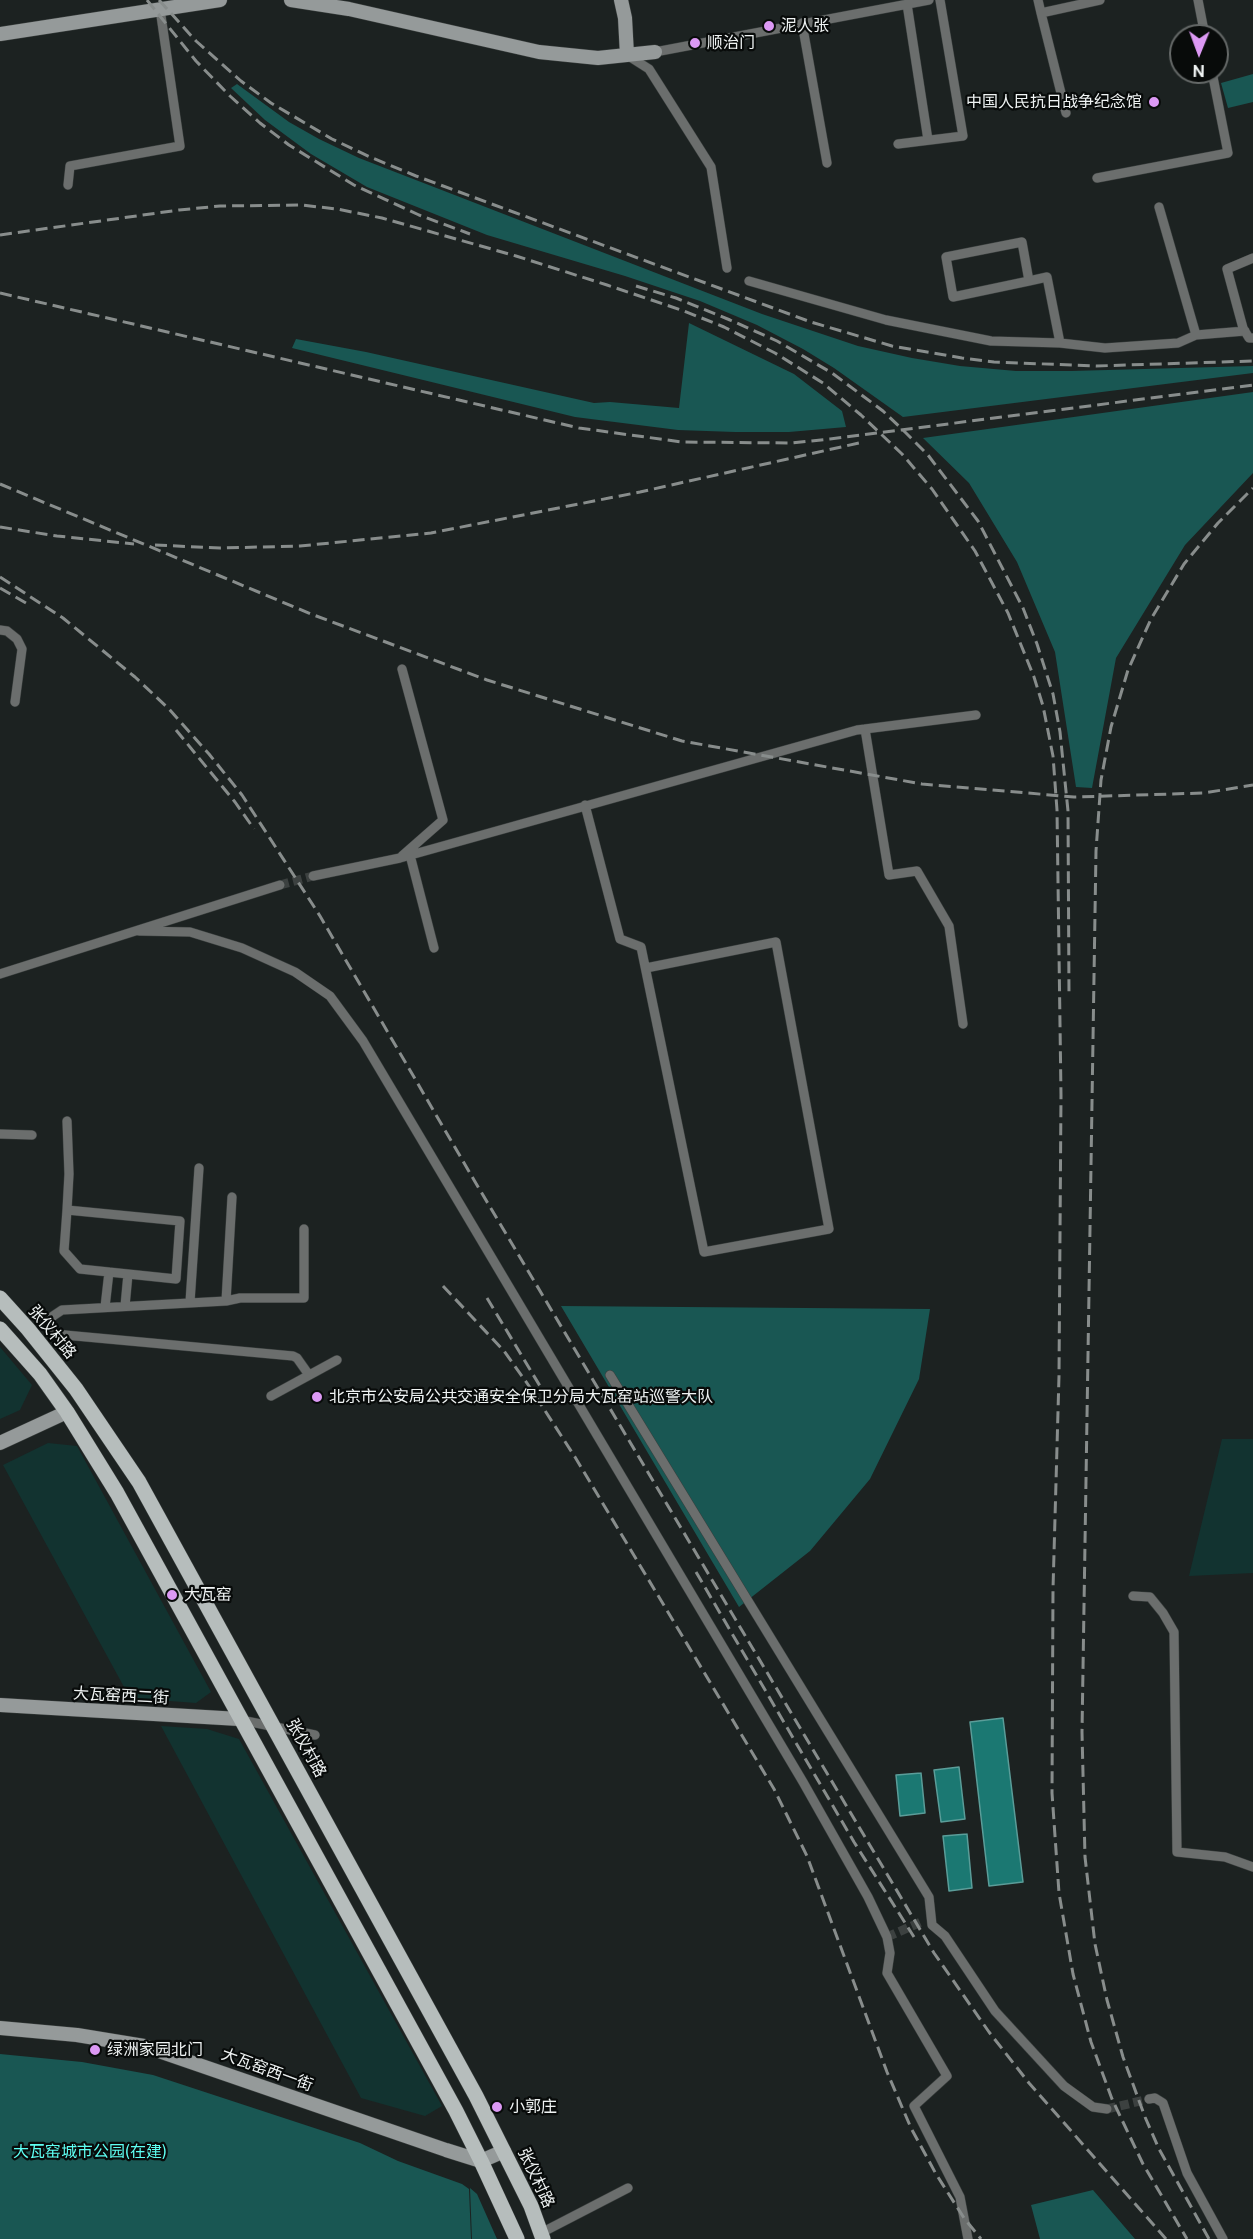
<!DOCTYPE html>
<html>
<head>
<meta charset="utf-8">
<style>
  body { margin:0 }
  #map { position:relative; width:1253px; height:2239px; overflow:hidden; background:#1c2221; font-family:"Public Sans",sans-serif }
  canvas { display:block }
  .north { position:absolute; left:1169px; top:24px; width:60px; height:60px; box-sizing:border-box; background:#080b0a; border:2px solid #646867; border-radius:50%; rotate:181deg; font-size:16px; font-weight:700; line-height:24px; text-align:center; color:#eff3f3 }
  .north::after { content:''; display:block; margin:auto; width:21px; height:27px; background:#dc99f4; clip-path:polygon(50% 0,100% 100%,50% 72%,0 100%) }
</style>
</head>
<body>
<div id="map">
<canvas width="1253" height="2239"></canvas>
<div class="north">N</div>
</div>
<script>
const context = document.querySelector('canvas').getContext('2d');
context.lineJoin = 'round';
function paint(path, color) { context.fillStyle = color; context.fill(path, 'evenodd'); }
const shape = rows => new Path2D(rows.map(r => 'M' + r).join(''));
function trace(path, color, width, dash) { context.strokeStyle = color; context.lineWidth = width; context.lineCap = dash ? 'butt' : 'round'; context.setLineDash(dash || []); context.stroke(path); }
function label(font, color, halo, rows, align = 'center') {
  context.font = font + ' "Public Sans","Noto Sans SC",sans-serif'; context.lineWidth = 4.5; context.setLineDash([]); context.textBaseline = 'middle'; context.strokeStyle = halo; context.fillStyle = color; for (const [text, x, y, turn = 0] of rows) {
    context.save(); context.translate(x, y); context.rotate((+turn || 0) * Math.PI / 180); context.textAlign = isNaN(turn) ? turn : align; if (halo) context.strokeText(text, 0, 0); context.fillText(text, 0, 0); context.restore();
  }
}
paint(shape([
  [0,1347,32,1385,20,1410,0,1419],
  [1222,1439,1253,1439,1253,1573,1189,1576],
  [48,1443,77,1446,211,1692,196,1703,130,1698,3,1465],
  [161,1726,207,1729,239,1739,442,2106,425,2116,361,2098]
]), '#123330');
paint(shape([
  [1253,74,1253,102,1228,108,1221,83],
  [237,84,289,122,319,139,359,158,762,314,858,346,912,358,960,366,1016,371,1071,371,1253,366,1253,373,903,417,834,368,803,349,757,325,700,301,625,276,487,235,367,187,311,154,265,120,231,88],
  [689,323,794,374,842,411,846,427,789,432,735,432,678,430,575,417,292,348,296,339,366,352,594,403,610,402,679,408],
  [1253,392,1253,473,1185,545,1116,658,1092,788,1076,787,1055,652,1017,562,969,483,923,438],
  [561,1306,930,1309,919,1379,870,1479,810,1551,739,1607],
  [0,2054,82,2062,153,2075,360,2143,398,2161,462,2184,469,2189,471,2239,0,2239],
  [470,2188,477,2194,497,2239,472,2239],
  [1093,2190,1135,2239,1040,2239,1031,2205]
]), '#195753');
const water = shape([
  [1003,1718,1023,1882,989,1886,970,1722,1003,1718],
  [959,1767,965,1819,941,1822,934,1770,959,1767],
  [921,1773,925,1813,900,1816,896,1775,921,1773],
  [967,1834,972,1888,949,1891,943,1836,967,1834]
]);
paint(water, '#1b7872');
trace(water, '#5b9d99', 1.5);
trace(shape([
  [280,885,313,876],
  [887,1937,921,1922],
  [1107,2109,1149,2099]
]), '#3c4140', 9, [9, 4.5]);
const street = shape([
  [1038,0,1041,13],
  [1198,0,1205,36],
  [907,4,928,140],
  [802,23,827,163],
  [655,52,929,0],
  [627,55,649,69,711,167,727,268],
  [1066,113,1041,13,1100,0],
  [898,144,963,136,940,0],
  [1097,178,1228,153,1212,72],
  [68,185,70,166,180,146,160,9],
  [1159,207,1196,335,1245,331],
  [1253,258,1227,269,1243,328,1249,338,1253,338],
  [749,281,886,320,991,341,1060,343],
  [1029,281,1022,242,946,257,953,297,1029,281,1047,277,1060,343,1105,348,1178,343,1196,335],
  [0,630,7,631,17,639,22,649,15,702],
  [402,669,443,820,402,856],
  [865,729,889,875,917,871,949,926,963,1024],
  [585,805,620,939,641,947,704,1252,829,1229,776,942,646,968],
  [410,855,434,948],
  [313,876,400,858,857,730,976,715],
  [139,931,190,932,242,948,295,972,330,996,363,1041,803,1782,868,1897,887,1937,890,1953,887,1973,947,2076,914,2106,960,2197,968,2239],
  [0,974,280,885],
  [67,1121,69,1174,67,1210],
  [0,1134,32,1135],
  [67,1210,180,1221,176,1279,80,1269,64,1251,67,1210],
  [226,1301,240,1298,304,1298,304,1229],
  [190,1302,199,1168],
  [125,1306,128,1274],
  [105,1307,109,1272],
  [47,1326,53,1316,62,1310,226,1301,232,1197],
  [54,1334,293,1356,297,1358,309,1375],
  [610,1375,929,1897,932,1925,945,1936,995,2011,1064,2086,1093,2107,1107,2109],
  [271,1396,337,1360],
  [1133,1596,1150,1597,1163,1613,1174,1632,1177,1852,1225,1857,1253,1867],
  [241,1720,315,1735],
  [1149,2099,1155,2098,1163,2103,1187,2173,1223,2239],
  [541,2233,628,2188]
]);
const secondary = shape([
  [291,0,349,9,539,52,598,58,655,52],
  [621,0,625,18,627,55],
  [0,34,220,0],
  [0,1443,67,1412],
  [0,1705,239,1719],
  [0,2028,77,2035,144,2046,446,2150,481,2161,504,2151]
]);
const primary = shape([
  [0,1298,28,1329,76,1389,139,1482,476,2096,531,2206,543,2239],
  [0,1329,40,1374,67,1412,117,1493,456,2111,481,2161,517,2239]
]);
trace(street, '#3a3f3e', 10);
trace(secondary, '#3a3f3e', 15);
trace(primary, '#3a3f3e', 16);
trace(street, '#6b6e6d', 9);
trace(secondary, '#959a9a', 14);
trace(primary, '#b6bdbc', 15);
trace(shape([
  [147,0,196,61,230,96,260,123,289,145,354,185,419,215,470,234],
  [159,0,196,41,241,81,271,103,332,139,370,157,416,176,811,322,892,346,962,358,994,362,1096,366,1253,361],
  [0,235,179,210,220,206,301,205,337,209,382,218,516,256,607,285,684,311,724,327,775,353,823,383,861,415,902,454,932,489,975,551,1008,613,1034,677,1043,706,1053,756,1057,810,1061,1095,1059,1376,1053,1589,1052,1793,1059,1893,1073,1974,1091,2042,1112,2099,1143,2164,1187,2239],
  [636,286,676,298,730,320,777,341,832,373,883,411,905,432,928,455,978,521,1023,608,1037,644,1053,694,1060,732,1068,811,1069,995],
  [0,293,579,428,682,442,792,443,830,439,1253,385],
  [0,484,311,614,487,680,682,741,922,784,1074,797,1204,793,1253,785],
  [0,527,57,536,134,544],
  [155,545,220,548,300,546,431,533,640,492,859,443],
  [0,577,63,618,135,677,169,709,209,754,242,795,320,916,474,1180,934,1953,989,2032,1029,2083,1166,2239],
  [0,588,31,606],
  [176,730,235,802,254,829],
  [443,1286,504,1351,529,1386,575,1457,774,1789,807,1856,887,2072,911,2128,936,2174,964,2218,981,2239],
  [487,1298,546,1396],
  [696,1572,854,1842,914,1937],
  [1209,2239,1159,2149,1145,2117,1123,2057,1107,2000,1095,1944,1085,1857,1082,1732,1096,851,1101,780,1111,727,1128,670,1151,619,1184,564,1218,523,1253,488]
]), '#888d8c', 3, [12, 6]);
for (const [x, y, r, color] of [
  [769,26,6,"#dc99f4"],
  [695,43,6,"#dc99f4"],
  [1154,102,6,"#dc99f4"],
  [317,1397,6,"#dc99f4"],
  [172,1595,6,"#dc99f4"],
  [95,2050,6,"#dc99f4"],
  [497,2107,6,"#dc99f4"]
]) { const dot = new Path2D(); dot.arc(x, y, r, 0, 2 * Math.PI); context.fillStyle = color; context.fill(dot); trace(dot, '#080b0a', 2); }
label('16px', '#eff3f3', '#080b0a', [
  ["泥人张",781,26],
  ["顺治门",707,43],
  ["中国人民抗日战争纪念馆",1142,102,"right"],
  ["北京市公安局公共交通安全保卫分局大瓦窑站巡警大队",329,1397],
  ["大瓦窑",184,1595],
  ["绿洲家园北门",107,2050],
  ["小郭庄",509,2107]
], 'left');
label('16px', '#eff3f3', '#080b0a', [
  ["张仪村路",52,1332,50],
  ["大瓦窑西二街",121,1696,3],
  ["张仪村路",306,1748,61],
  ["大瓦窑西一街",267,2070,20],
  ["张仪村路",536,2178,65]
]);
label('16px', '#5efff3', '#080b0a', [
  ["大瓦窑城市公园(在建)",90,2152]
]);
</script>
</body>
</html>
